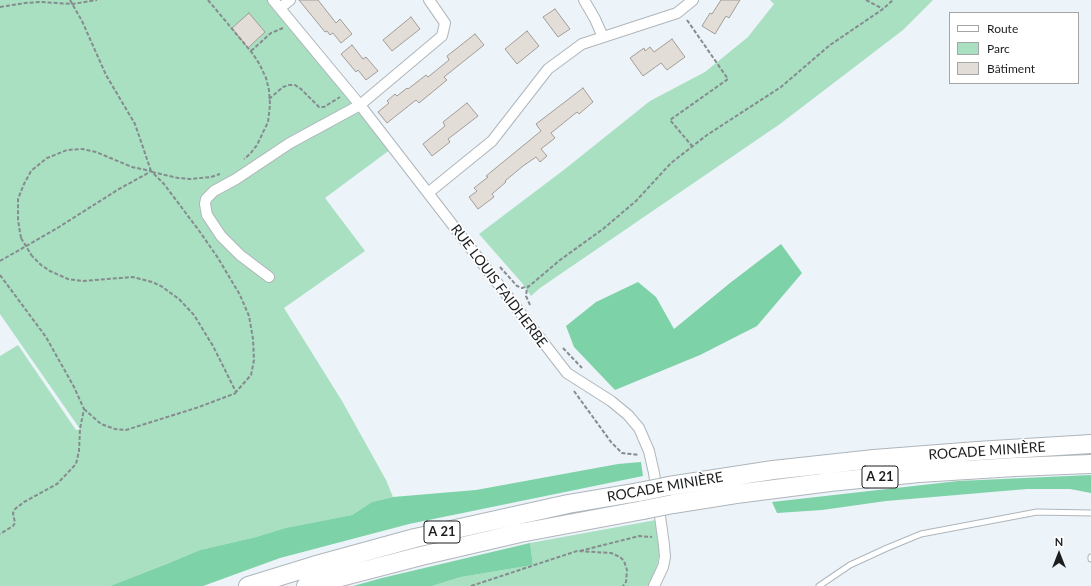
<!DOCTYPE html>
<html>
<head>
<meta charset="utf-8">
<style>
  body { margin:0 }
  #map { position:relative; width:1091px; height:586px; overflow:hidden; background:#ecf3f9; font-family:Lato,sans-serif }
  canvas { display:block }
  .legend { position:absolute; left:949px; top:12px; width:130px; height:72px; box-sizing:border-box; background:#fff; border:1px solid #a4a5a5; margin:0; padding:5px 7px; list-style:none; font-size:12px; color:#1b1d1f }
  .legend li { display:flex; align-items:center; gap:8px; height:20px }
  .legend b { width:20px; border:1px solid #a4a5a5 }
  .north { position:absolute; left:1039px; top:534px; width:40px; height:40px; -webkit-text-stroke:3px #fff; paint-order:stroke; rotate:0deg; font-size:11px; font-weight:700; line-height:16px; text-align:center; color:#1b1d1f }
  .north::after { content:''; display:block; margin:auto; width:14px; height:18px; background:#1b1d1f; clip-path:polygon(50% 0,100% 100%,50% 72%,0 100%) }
</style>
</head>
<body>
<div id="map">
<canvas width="1091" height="586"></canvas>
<ul class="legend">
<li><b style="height:5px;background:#fff"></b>Route</li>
<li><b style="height:11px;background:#a8e0c1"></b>Parc</li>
<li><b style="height:11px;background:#e3ddd7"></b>Bâtiment</li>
</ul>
<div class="north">N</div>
</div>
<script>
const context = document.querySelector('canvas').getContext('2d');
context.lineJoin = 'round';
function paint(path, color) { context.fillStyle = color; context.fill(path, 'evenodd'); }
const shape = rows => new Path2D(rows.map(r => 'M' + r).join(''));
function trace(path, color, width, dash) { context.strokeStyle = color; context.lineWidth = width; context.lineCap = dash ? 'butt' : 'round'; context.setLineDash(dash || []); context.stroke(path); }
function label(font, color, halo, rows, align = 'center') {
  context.font = font + ' Lato,sans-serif'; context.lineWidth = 3.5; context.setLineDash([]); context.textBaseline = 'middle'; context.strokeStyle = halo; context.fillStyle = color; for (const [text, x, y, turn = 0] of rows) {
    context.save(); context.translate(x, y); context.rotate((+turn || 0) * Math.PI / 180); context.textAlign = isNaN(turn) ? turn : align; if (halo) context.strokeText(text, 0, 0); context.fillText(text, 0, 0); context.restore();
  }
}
paint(shape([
  [0,0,273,0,391,149,325,198,365,251,284,308,342,401,386,480,393,497,372,502,352,515,285,528,256,537,200,550,169,563,110,586,0,586,0,356,18,345,76,430,80,429,0,314],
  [770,0,933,0,903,30,780,124,540,288,531,296,522,283,479,234,565,169,650,101,705,72,748,37,774,4],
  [656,520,660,552,656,570,649,586,432,586,461,577,533,565,530,543]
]), '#a8e0c1');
paint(shape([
  [781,244,802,273,757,326,700,355,615,390,574,347,566,326,596,302,638,282,656,297,674,329,730,283],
  [641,462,643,476,409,524,280,558,203,586,110,586,169,563,200,550,256,537,285,528,352,515,372,502,393,497,476,490,618,464],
  [1091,475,1091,493,1070,489,1027,489,886,501,822,510,777,513,772,502,958,481],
  [530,543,533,565,461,577,432,586,353,586,382,578]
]), '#7dd2a7');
const building = shape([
  [299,0,318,0,336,23,340,19,352,34,341,43,333,33,330,35,327,31,325,32,299,0],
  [721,0,740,0,729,18,726,16,715,34,702,26,710,13,712,14,721,0],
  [555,9,570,29,558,37,543,17,555,9],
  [249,13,265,32,248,48,232,28,249,13],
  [411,17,420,29,392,51,383,40,411,17],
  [527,31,539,46,517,64,505,49,527,31],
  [475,34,484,45,444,77,447,80,419,103,416,100,387,123,378,112,389,103,387,101,395,94,397,96,407,88,408,89,426,75,428,77,449,60,447,56,475,34],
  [672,39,685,57,667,70,661,63,643,76,630,58,644,48,645,51,650,47,654,52,672,39],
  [352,45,363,59,366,57,378,71,366,80,358,70,356,72,341,54,352,45],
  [583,88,593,102,579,114,577,112,551,133,555,138,541,149,547,156,540,162,536,157,523,166,505,181,506,182,492,194,494,197,478,209,469,197,477,191,474,188,488,177,486,176,541,131,536,124,583,88],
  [467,103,478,116,448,139,450,142,432,156,423,144,445,126,443,122,467,103]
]);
paint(building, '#e3ddd7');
trace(building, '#a29c97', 1);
const lane = shape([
  [1091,557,1091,559],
  [819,586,850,565,887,548,921,534,1037,512,1091,513]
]);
const street = shape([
  [273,0,360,105,567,373,611,401,628,415,639,428,649,451,654,473,664,545,665,557,663,567,654,586],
  [584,0,595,19,603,37],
  [280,8,290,0],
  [428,193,492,141,548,69,582,44,677,13,693,0],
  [269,277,240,255,221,236,207,215,205,204,206,199,214,191,236,179,290,143,360,105,442,36,445,23,429,0]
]);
const highway = shape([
  [669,486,773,470,874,459,977,451,1091,444],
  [673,504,736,494,830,482,919,473,1015,467,1091,464],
  [248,586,313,566,415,538,568,504,639,492],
  [306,586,421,556,520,533,643,510]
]);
trace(lane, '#afb6bb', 7);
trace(street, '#afb6bb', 12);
trace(highway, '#afb6bb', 20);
trace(shape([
  [70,0,82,21,106,75,135,124,151,171],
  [208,0,253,54,260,65,266,78,269,90,270,105,268,122,257,145,250,154,244,159],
  [866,0,883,9],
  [0,7,25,3,41,2,72,4,97,0],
  [687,20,728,79,670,120,692,146],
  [251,51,271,33,283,28],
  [269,99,283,87,289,85,295,85,301,89,319,107,324,107,340,97],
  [152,172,178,178,190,179,211,177,220,174],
  [21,238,18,220,18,199,24,184,31,171,47,158,67,150,82,149,96,152,132,167,151,171,164,184,200,232,218,258,240,295,249,316,253,339,254,360,251,375,236,392,213,346,194,315,179,299,161,286,152,282,133,277,83,281,68,279,50,271,41,265,32,256],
  [0,261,59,227,119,189,150,172],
  [500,267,517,286,522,288,529,286],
  [0,275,46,337,74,387,84,409,80,429,79,451,76,464,57,484,24,502,15,509,13,513,15,523,13,526,0,534],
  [530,305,526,296,527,288,560,260,603,229,636,201,671,163,707,135,781,87,830,45,883,9,893,0],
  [563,348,582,368],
  [574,391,611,442,622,453,639,455],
  [84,409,101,424,115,429,126,430,199,407,236,393],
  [580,551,639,536,652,537],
  [471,586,577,551,611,553,620,557,624,561,627,570,626,582,623,586]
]), '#868b8f', 2, [4, 2]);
trace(lane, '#fff', 5);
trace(street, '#fff', 10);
trace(highway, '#fff', 18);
const highwayBridge = shape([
  [639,492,669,486],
  [643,510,673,504]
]);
trace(highwayBridge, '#afb6bb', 20, []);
trace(shape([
  [21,238,32,256]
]), '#868b8f', 2, [4, 2]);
trace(highwayBridge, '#fff', 18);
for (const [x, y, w] of [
  [880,477,36],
  [442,532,36]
]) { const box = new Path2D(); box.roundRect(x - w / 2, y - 11, w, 22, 3); context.fillStyle = '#fff'; context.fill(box); trace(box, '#1b1d1f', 1); }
label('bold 13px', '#1b1d1f', null, [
  ["A 21",880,477],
  ["A 21",442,532]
]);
label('14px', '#1b1d1f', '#fff', [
  ["RUE LOUIS FAIDHERBE",499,286,53],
  ["ROCADE MINIÈRE",987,451,-4],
  ["ROCADE MINIÈRE",665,487,-10]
]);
</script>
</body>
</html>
